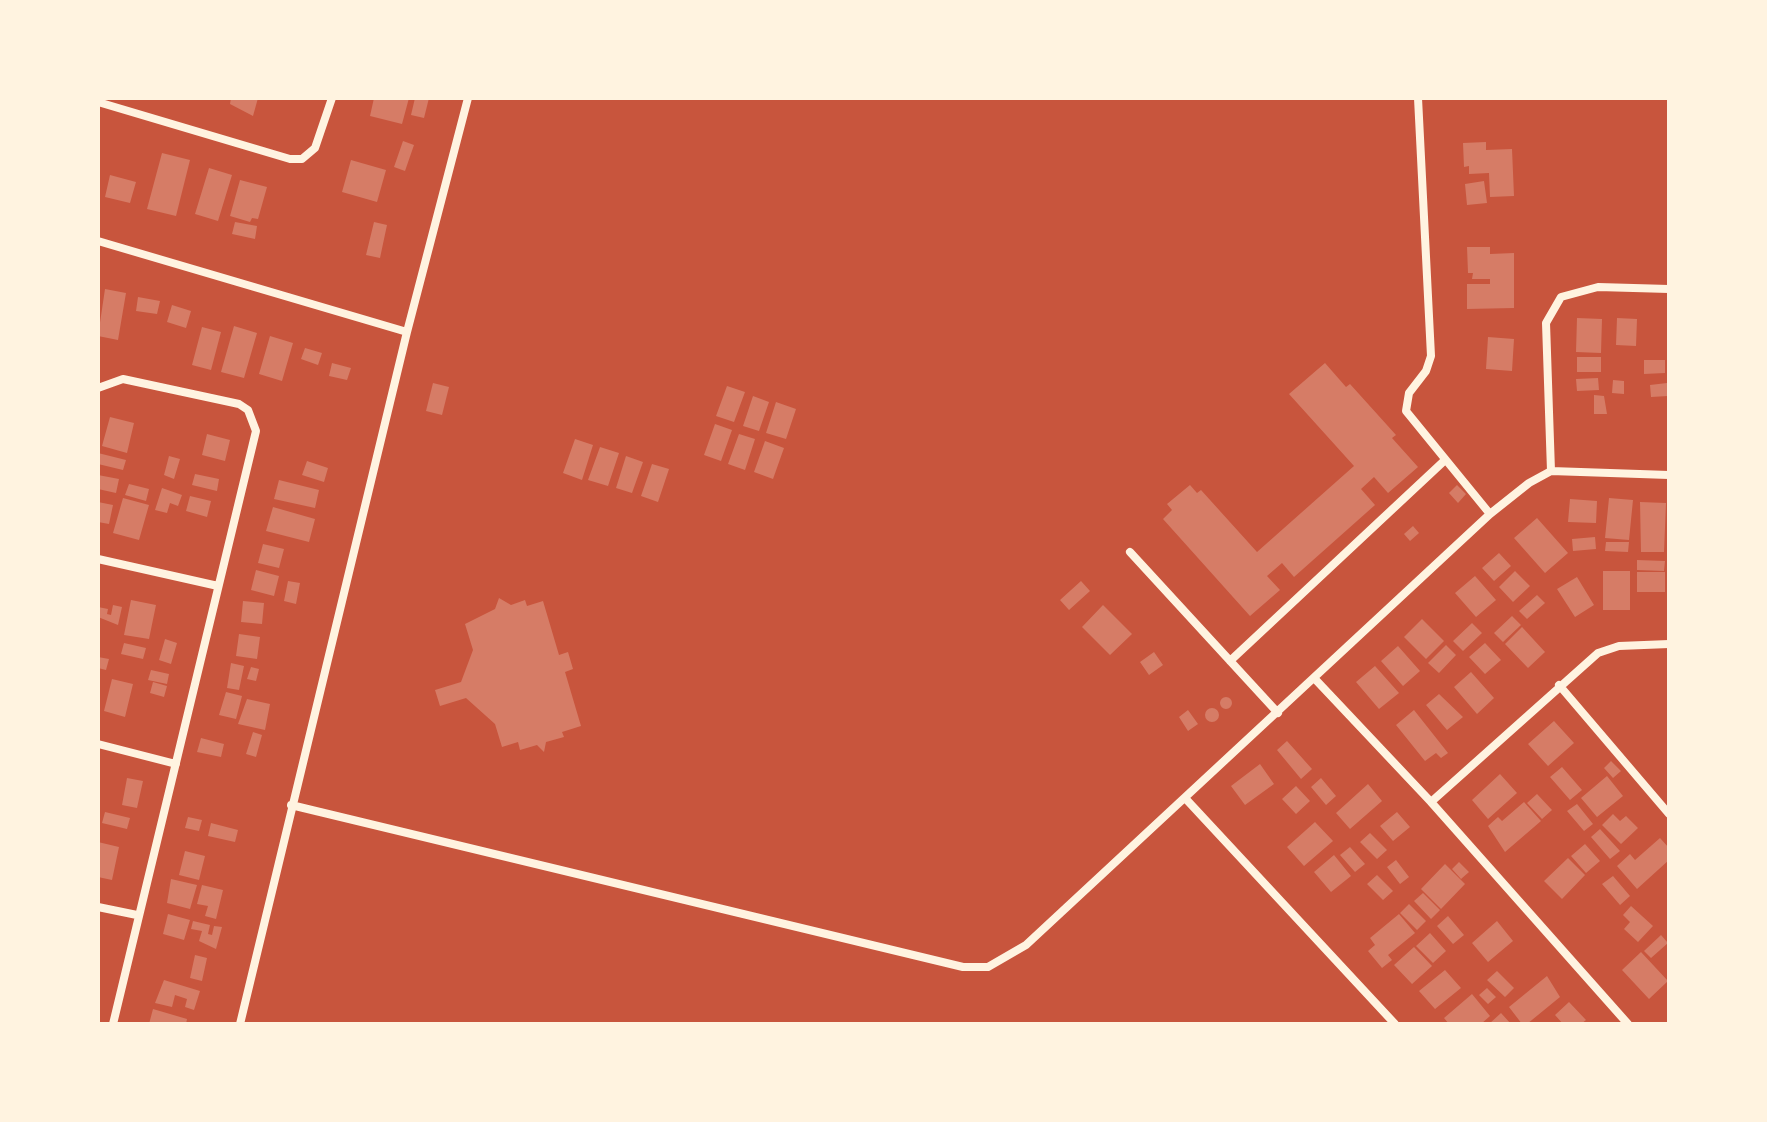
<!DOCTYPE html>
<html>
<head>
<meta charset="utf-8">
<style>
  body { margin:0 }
  #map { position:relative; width:1767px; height:1122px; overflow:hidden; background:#c8553d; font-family:Figtree,sans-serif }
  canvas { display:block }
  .frame { position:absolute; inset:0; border:100px solid #fff3e0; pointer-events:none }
</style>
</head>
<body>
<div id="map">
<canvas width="1767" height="1122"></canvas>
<div class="frame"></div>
</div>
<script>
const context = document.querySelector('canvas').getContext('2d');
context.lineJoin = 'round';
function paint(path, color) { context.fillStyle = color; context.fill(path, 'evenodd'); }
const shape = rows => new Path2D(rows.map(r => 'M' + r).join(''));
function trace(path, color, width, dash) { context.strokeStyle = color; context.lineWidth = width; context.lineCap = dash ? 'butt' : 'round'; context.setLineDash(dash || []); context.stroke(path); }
paint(shape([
  [231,98,258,98,253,116,230,104],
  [374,98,409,98,402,124,370,116],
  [415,98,429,98,424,118,411,115],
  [403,141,414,145,405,171,394,167],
  [1486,142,1486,150,1512,149,1514,196,1490,197,1489,173,1469,174,1469,166,1464,167,1463,143],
  [162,153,190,160,176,216,147,209],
  [351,160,386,170,377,202,342,192],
  [209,168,232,175,218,221,195,214],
  [110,175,136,182,130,203,105,197],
  [240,180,267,187,258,219,252,218,250,222,230,216],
  [1484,181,1487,203,1467,205,1465,184],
  [235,222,257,226,255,239,232,234],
  [374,222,387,225,380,258,366,255],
  [1467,247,1490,247,1490,254,1514,253,1514,308,1467,309,1467,284,1490,284,1490,279,1472,279,1473,273,1468,273],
  [105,289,126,293,118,340,98,336],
  [138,297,160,301,157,314,136,311],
  [172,305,191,311,186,328,167,322],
  [1577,318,1602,319,1601,353,1576,352],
  [1617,318,1637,319,1636,346,1616,345],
  [234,326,257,333,244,378,221,372],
  [202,327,221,332,211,370,192,365],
  [270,336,293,343,282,381,259,374],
  [1488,337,1514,339,1512,371,1486,369],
  [305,348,322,353,318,365,301,359],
  [1577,357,1601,357,1601,372,1577,372],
  [1644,360,1665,360,1665,373,1644,374],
  [332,363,351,368,347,380,329,376],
  [1325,363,1346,387,1350,384,1396,435,1392,438,1418,467,1388,493,1374,477,1361,489,1375,505,1294,577,1282,563,1267,576,1280,590,1250,616,1163,519,1172,510,1167,504,1190,485,1197,493,1201,490,1257,552,1354,466,1289,394],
  [1598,378,1599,390,1577,391,1576,379],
  [1613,380,1624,381,1624,394,1612,393],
  [433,383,449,387,442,415,426,411],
  [1667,383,1668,396,1651,397,1650,385],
  [727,386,745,392,734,422,716,416],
  [1594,395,1604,396,1607,414,1594,414],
  [753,396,769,402,759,431,743,426],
  [776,402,796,409,786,439,766,433],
  [110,417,134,423,127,453,102,446],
  [715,424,732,430,721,461,704,455],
  [207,434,230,440,225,461,202,455],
  [739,434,755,439,745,470,728,464],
  [575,439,593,445,582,480,563,473],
  [765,441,784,448,773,479,754,472],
  [600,447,619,453,608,486,588,480],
  [98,453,126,460,123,470,98,464],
  [169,456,180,459,174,479,164,475],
  [626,456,643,462,632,493,616,488],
  [307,461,328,468,324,482,302,475],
  [652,464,669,469,658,502,641,496],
  [195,474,219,479,217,491,192,485],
  [98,475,119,479,116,493,98,489],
  [279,480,319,490,315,508,274,499],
  [129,484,149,489,146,501,125,495],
  [1457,485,1466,494,1458,503,1449,493],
  [162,488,182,495,178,506,170,503,167,513,155,510],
  [190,496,211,501,207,517,186,511],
  [123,498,149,505,139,540,113,533],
  [1609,498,1633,500,1629,540,1605,538],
  [1570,499,1597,501,1596,523,1568,522],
  [98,502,113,505,109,524,98,522],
  [1640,502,1666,503,1664,552,1641,552],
  [273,507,315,519,309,542,266,531],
  [1537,518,1568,553,1545,573,1514,538],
  [1413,526,1419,533,1410,541,1404,534],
  [1595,537,1596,549,1573,551,1572,539],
  [1606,542,1629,542,1628,552,1605,551],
  [263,544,284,549,279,568,258,563],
  [1499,553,1511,566,1494,581,1482,568],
  [1637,560,1665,561,1664,571,1637,570],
  [256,570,279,576,274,596,251,590],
  [1515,571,1530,586,1513,602,1499,587],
  [1603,571,1630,571,1630,610,1603,610],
  [1637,572,1665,572,1665,592,1637,592],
  [1475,576,1496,600,1476,617,1455,593],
  [1577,577,1594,605,1575,617,1557,589],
  [288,581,300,583,296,604,284,601],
  [1081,581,1090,591,1069,610,1060,600],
  [1537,595,1545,603,1527,619,1519,611],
  [499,598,511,605,525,600,527,606,543,601,559,655,568,652,573,669,565,672,581,726,562,732,564,737,546,742,544,752,537,745,520,750,518,742,502,747,495,724,466,698,440,706,435,690,461,682,473,650,465,624,495,609],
  [131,600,156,605,149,639,124,635],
  [243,601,264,603,262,624,241,622],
  [113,605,122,607,118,625,98,617,98,607,108,609,107,614,111,615],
  [1103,605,1132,634,1110,655,1082,627],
  [1512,616,1521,625,1503,642,1494,633],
  [1422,619,1444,641,1426,659,1404,637],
  [1472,623,1482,633,1463,651,1453,641],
  [1522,627,1545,652,1528,668,1505,644],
  [239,634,260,637,257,659,236,656],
  [165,639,177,643,171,664,159,660],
  [124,643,146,648,143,659,121,654],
  [1485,643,1501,660,1485,674,1469,657],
  [1446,645,1456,655,1439,673,1428,663],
  [1398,646,1420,671,1403,686,1381,661],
  [1154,652,1163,665,1149,675,1140,662],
  [98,657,109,659,106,670,98,668],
  [231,663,244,666,239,690,227,688],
  [1375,666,1399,693,1379,709,1356,682],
  [251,667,259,669,256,681,247,679],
  [151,670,169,674,167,684,148,680],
  [1471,672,1494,698,1477,714,1454,687],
  [112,679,133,684,125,717,104,711],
  [153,682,167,686,164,697,150,693],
  [226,692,242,696,236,719,219,715],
  [1439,694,1463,717,1447,730,1426,705],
  '1220 703a6 6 0 1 1 12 0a6 6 0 1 1-12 0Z',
  [247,699,270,704,265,730,238,724],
  '1205 715a7 7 0 1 1 14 0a7 7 0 1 1-14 0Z',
  [1188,710,1198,724,1188,731,1179,717],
  [1414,710,1448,753,1441,758,1436,753,1425,761,1396,725],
  [1554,721,1574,743,1548,766,1528,744],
  [253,732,262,735,256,757,246,754],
  [201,738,224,744,221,757,197,752],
  [1287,741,1312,769,1301,779,1277,750],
  [1611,761,1621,771,1613,778,1604,768],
  [1260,764,1274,784,1245,805,1231,786],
  [1562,767,1582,790,1570,800,1550,777],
  [1500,774,1517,793,1488,819,1472,800],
  [1607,776,1623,796,1597,817,1581,798],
  [127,778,143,781,137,808,122,805],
  [1321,778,1336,796,1326,805,1311,787],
  [1368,784,1382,801,1350,829,1336,813],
  [1296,786,1310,801,1296,814,1282,799],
  [1537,794,1552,810,1542,819,1527,803],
  [1524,802,1541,821,1505,852,1488,826,1498,817,1502,821],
  [1577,804,1593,824,1584,831,1567,811],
  [105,812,130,818,127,829,102,823],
  [1397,812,1410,827,1393,841,1380,826],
  [1613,814,1620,821,1626,816,1638,828,1621,844,1602,825],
  [188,817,202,820,199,831,185,828],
  [1315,822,1333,841,1304,866,1287,847],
  [211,823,238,830,235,842,208,836],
  [1600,829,1620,851,1610,859,1591,837],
  [1370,833,1387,850,1377,859,1360,842],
  [1660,838,1669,848,1669,860,1637,889,1617,866,1630,854,1635,860],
  [98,842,119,847,112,880,98,877],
  [1585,844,1600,861,1586,873,1571,856],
  [1350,847,1365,864,1355,872,1340,855],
  [185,851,205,856,199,880,179,875],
  [1334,855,1351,876,1331,892,1314,872],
  [1568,858,1585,875,1562,899,1544,881],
  [1396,860,1409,877,1400,884,1387,867],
  [1459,862,1469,872,1461,879,1452,869],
  [1445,864,1465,884,1441,909,1421,889],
  [1377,875,1393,891,1383,900,1367,884],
  [1613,876,1630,896,1620,905,1602,884],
  [171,879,197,885,190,909,167,903],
  [202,885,223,890,216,919,205,916,208,906,197,904],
  [1423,893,1440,910,1431,919,1414,901],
  [1409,904,1426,921,1417,930,1400,913],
  [1631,906,1653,926,1638,942,1624,929,1630,922,1623,915],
  [168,914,190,920,184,940,163,934],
  [1399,914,1415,933,1388,955,1392,960,1382,968,1368,951,1375,945,1370,938],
  [1448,916,1464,935,1453,944,1437,926],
  [193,921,210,925,208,934,212,935,214,926,222,927,216,949,199,941,202,931,191,929],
  [1497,921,1513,941,1488,962,1472,943],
  [1430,933,1446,951,1433,963,1416,946],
  [1661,935,1668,943,1651,958,1644,951],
  [1414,947,1432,966,1412,984,1394,965],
  [1641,952,1668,981,1649,999,1622,970],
  [195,955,207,958,202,981,190,978],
  [1445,970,1461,988,1435,1009,1419,991],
  [1497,971,1514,988,1505,997,1487,980],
  [1547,976,1560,997,1527,1024,1522,1024,1509,1007],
  [164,980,200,991,194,1010,185,1007,187,999,175,995,172,1007,155,1003],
  [1487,988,1496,997,1488,1004,1479,995],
  [1472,994,1490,1016,1481,1024,1449,1024,1444,1018],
  [1569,1002,1586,1020,1581,1024,1563,1024,1555,1015],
  [153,1009,187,1019,186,1024,149,1024],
  [1501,1013,1511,1024,1489,1024]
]), '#d67c66');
trace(shape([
  [1418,98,1431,356,1426,371,1409,393,1406,411,1490,514],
  [98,102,290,159,302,159,315,148,332,98],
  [98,241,407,332],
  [98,388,123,379,239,404,248,410,256,431,113,1024],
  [1551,471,1546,323,1561,297,1598,287,1669,289],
  [1130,552,1278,713],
  [98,559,218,586],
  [1230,661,1444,461],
  [1315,679,1431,802,1628,1024],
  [1559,685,1669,814],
  [98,744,176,764],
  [1185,798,1395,1024],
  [1431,802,1598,653,1619,646,1669,644],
  [291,805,963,967,988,967,1026,945,1490,514,1529,483,1551,471,1669,475],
  [98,907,137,915],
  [240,1024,407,332,468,98]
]), '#fff3e0', 8);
</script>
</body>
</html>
